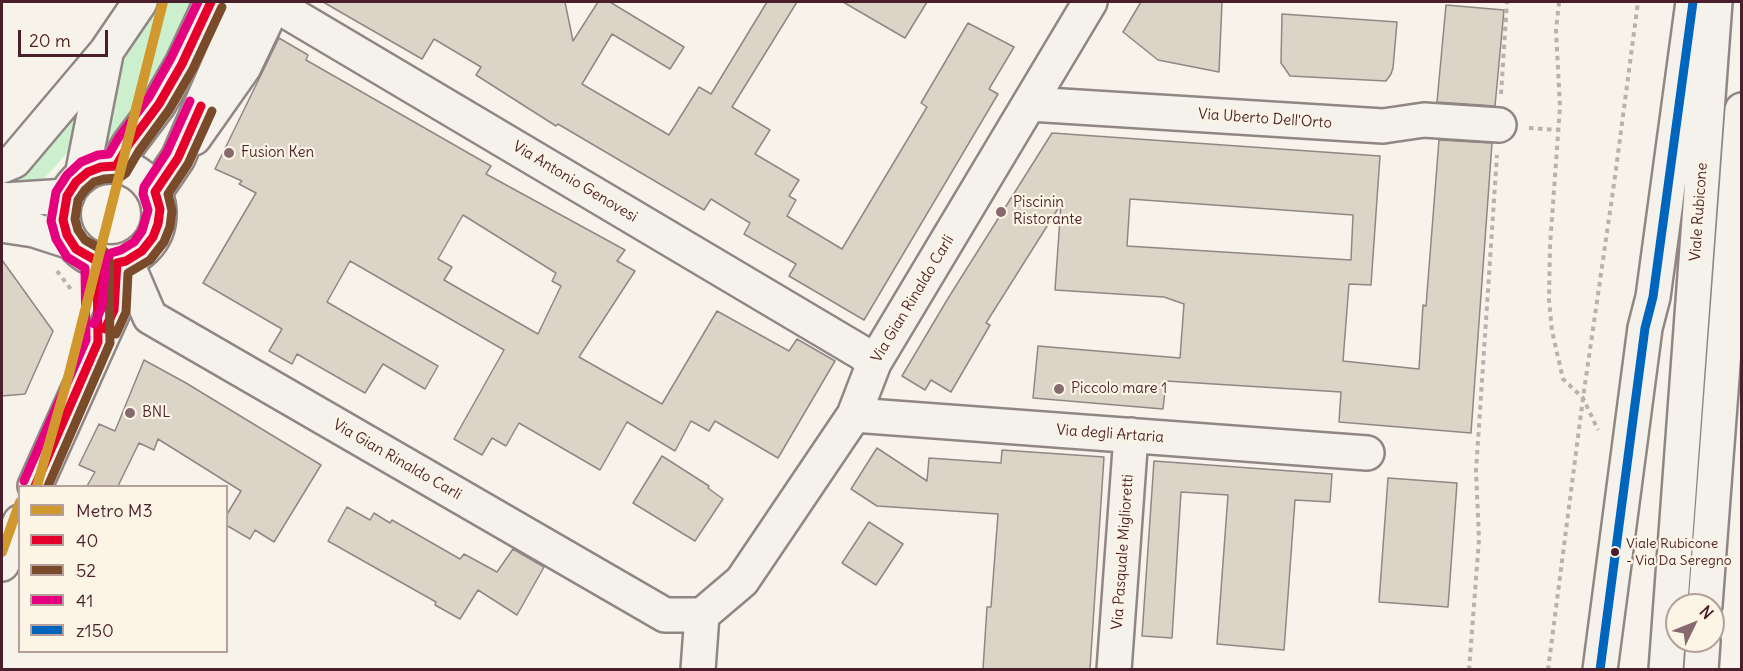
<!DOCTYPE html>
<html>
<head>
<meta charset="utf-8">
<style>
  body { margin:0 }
  #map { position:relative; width:1743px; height:671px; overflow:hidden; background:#f7f3ea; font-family:Delius,sans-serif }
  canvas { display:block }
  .frame { position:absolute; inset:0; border:3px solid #4a1f2b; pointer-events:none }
  .legend { position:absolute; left:18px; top:485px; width:210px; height:168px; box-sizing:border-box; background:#fcf5e5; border:2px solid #b59f9b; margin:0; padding:8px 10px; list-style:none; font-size:18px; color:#4a1f2b }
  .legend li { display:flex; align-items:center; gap:12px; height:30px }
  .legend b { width:30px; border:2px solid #b59f9b }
  .north { position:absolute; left:1665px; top:593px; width:60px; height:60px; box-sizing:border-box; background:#fcf5e5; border:2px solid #b59f9b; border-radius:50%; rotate:47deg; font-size:16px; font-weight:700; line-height:24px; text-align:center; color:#4a1f2b }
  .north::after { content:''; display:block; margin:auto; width:21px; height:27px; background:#87696e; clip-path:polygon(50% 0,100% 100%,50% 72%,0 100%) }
  .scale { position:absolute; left:18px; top:30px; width:90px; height:27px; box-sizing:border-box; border:3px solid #4a1f2b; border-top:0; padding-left:8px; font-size:18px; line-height:21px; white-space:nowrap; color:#4a1f2b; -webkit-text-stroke:4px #fcf5e5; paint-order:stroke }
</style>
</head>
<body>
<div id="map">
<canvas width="1743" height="671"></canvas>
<div class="frame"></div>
<ul class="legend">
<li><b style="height:8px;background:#d1982d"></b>Metro M3</li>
<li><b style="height:8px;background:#e4002b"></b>40</li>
<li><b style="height:8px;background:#7a4b2a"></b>52</li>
<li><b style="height:8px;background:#e5007d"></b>41</li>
<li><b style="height:8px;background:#0065bd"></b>z150</li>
</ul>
<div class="north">N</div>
<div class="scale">20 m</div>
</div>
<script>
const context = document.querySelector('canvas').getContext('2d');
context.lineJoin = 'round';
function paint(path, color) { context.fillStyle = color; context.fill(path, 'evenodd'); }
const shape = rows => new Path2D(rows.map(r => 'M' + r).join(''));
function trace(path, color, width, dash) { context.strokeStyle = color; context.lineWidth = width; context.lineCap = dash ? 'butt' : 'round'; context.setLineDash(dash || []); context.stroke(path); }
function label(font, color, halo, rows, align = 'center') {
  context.font = font + ' Delius,sans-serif'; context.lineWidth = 4.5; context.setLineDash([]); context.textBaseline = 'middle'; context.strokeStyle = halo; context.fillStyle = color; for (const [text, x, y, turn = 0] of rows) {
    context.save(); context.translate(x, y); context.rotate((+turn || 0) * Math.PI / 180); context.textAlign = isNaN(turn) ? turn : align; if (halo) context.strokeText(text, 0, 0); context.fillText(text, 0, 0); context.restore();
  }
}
paint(shape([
  [157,2,193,2,166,65,115,139,106,142,100,141,114,90,125,59],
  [84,97,77,129,67,153,52,170,39,183,4,185,5,181]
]), '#ccf0ce');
const building = shape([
  [323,2,565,2,573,41,598,2,610,2,684,47,670,69,612,34,582,84,669,135,699,87,711,94,767,2,797,2,732,107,770,130,755,154,799,180,789,196,796,200,787,216,842,249,927,107,921,103,968,23,1014,47,989,89,998,94,864,320,789,276,796,264,744,234,750,223,711,199,704,210,558,124,556,126,476,75,481,67,434,39,422,59,323,2],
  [843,2,927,2,905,38,843,2],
  [1141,2,1222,2,1219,72,1158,60,1123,32,1141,2],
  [1446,5,1504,10,1495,106,1437,102,1446,5],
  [1282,14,1397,22,1393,68,1391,74,1386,81,1290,76,1281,63,1282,14],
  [279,38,308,55,306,60,491,166,486,174,625,250,617,261,635,271,579,357,662,404,717,311,789,351,797,339,835,361,778,458,715,421,709,431,691,421,675,451,627,422,600,470,519,423,506,446,492,438,482,455,454,439,504,350,350,261,327,302,438,366,425,389,383,364,365,393,297,354,292,364,269,351,282,329,203,283,256,193,239,184,242,181,215,169,279,38],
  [463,215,556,273,552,281,561,286,538,334,444,280,452,267,438,259,463,215],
  [1052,133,1380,156,1371,285,1349,284,1343,361,1419,369,1423,305,1426,306,1439,140,1492,143,1471,433,1339,422,1341,392,1166,381,1163,409,1033,398,1038,346,1180,358,1184,304,1164,297,1055,290,1061,204,986,323,990,325,951,392,931,380,925,390,902,376,947,300,1052,133],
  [1130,199,1353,215,1351,260,1127,246,1130,199],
  [2,260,53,331,25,394,2,396,2,260],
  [144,360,186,383,321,465,274,542,255,530,250,539,226,525,226,516,241,491,158,439,154,450,139,443,118,486,87,486,95,472,79,465,99,424,115,431,144,360],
  [877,448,927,481,929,458,1001,463,1002,450,1104,457,1090,669,983,669,987,607,991,607,998,514,877,506,851,489,877,448],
  [662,456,709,486,708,488,723,499,695,541,633,503,662,456],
  [1154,461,1332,474,1330,502,1295,500,1284,650,1217,644,1228,495,1181,492,1172,638,1142,636,1154,461],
  [1388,478,1457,483,1448,607,1379,602,1388,478],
  [347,507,370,520,374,513,390,523,392,520,460,559,464,554,497,572,513,549,544,567,517,615,478,590,460,619,435,605,436,602,328,541,347,507],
  [869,522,903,544,876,585,842,563,869,522]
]);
paint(building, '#ddd4c8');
trace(building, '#908684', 1.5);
const minor = shape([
  [274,4,862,353,874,363],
  [1030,104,1383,126,1424,120,1499,125],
  [194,138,244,67,275,2],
  [2,166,14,161,106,52,140,2],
  [82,176,106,54],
  [2,199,5,200,67,196],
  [2,225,34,230,71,242],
  [126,261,150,317,665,615,702,615,742,581,854,415,874,363,1090,2],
  [854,415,1367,453],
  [698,670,702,615],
  [1114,670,1131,435]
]);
const secondary = shape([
  '63 214a48 48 0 1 1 96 0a48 48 0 1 1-96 0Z',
  [116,166,129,144,159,104,182,64,211,2],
  [155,192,178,158,246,2],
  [35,486,114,310,117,263],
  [2,564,20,522]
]);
const trunk = shape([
  [1705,605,1742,110],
  [1600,670,1645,328,1653,297,1693,2],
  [1666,670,1715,2],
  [1701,670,1703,641]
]);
trace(minor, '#908684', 38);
trace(secondary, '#908684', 38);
trace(trunk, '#908684', 38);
trace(shape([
  [1559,2,1556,30,1560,107,1550,245,1549,300,1552,331,1563,379,1583,398,1598,430],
  [1501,94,1507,2],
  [1529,128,1559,130],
  [57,271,73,292],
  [1469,670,1479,539,1476,471,1497,155],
  [1548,670,1583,398,1614,184,1638,2]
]), '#b8b1ae', 4, [4.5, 4.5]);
trace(minor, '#f5f2ec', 33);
trace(secondary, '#f5f2ec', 33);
trace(trunk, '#f5f2ec', 33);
trace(shape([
  [105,329,114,310,117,263,126,261,142,251,153,237,158,224,160,209,155,192,178,158,201,106],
  [35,486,98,342,97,261,76,249,67,235,63,220,67,196,76,182,88,172,101,167,116,166,129,144,159,104,182,64,211,2]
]), '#e4002b', 9);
trace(shape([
  [116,334,126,312,128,273,150,260,164,242,170,227,172,211,168,194,188,164,212,111],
  [48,486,110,343,109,259,104,251,85,240,78,230,75,219,78,200,85,190,94,182,104,179,119,178,126,173,139,151,169,110,193,69,222,7]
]), '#7a4b2a', 9);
trace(shape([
  [94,324,102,307,106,259,111,253,121,250,134,242,142,231,148,210,143,194,144,187,167,152,190,101],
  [24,481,86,340,85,268,67,257,56,239,51,221,56,192,67,175,81,162,98,155,109,154,119,137,149,97,171,58,198,2]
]), '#e5007d', 9);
trace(shape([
  [1600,670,1645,328,1653,297,1693,2]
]), '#0065bd', 9);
trace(shape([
  [37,486,69,374,163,2],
  [2,552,20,502]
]), '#d1982d', 10);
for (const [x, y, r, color] of [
  [229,153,6,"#87696e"],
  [1001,212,6,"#87696e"],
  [1059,389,6,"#87696e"],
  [130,413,6,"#87696e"],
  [1615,552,5,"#4a1f2b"]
]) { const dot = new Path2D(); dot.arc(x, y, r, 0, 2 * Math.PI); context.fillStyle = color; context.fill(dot); trace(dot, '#fcf5e5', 2); }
label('14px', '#4a1f2b', '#fcf5e5', [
  ["Viale Rubicone",1626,544],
  ["- Via Da Seregno",1626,561]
], 'left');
label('15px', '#4a1f2b', '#fcf5e5', [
  ["Via Uberto Dell'Orto",1265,119,4],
  ["Via Antonio Genovesi",575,182,31],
  ["Viale Rubicone",1699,212,-86],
  ["Via Gian Rinaldo Carli",913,299,-59],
  ["Via degli Artaria",1110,434,4],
  ["Via Gian Rinaldo Carli",397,460,30],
  ["Via Pasquale Miglioretti",1123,552,-86]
]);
label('15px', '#4a1f2b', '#fcf5e5', [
  ["Fusion Ken",241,153],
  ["Piscinin",1013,203],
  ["Ristorante",1013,220],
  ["Piccolo mare 1",1071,389],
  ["BNL",142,413]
], 'left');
</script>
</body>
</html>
